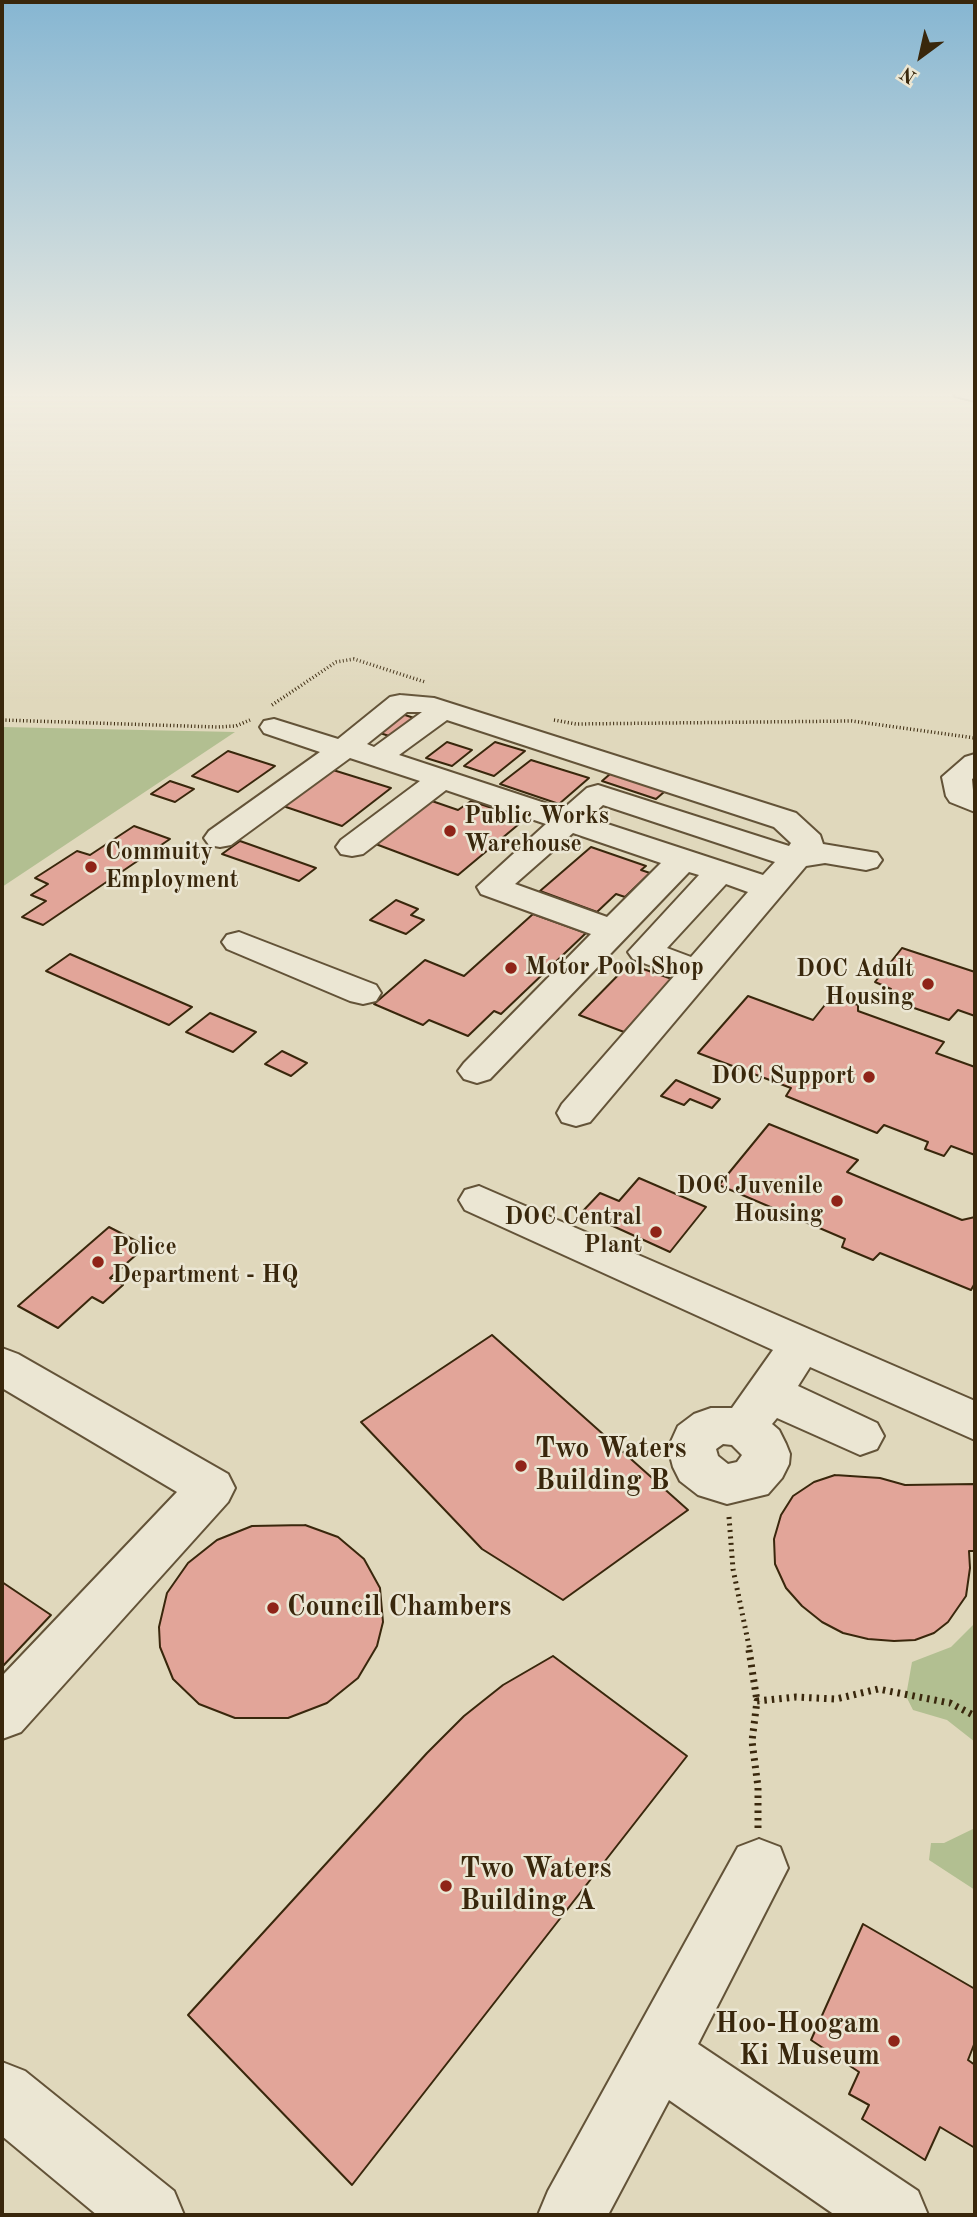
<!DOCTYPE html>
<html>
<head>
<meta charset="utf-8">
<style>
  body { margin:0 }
  #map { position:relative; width:977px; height:2217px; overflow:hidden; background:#e0d8bc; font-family:"Old Standard TT",serif }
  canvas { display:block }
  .frame { position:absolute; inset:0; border:4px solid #39270c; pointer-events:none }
  .north { position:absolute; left:886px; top:21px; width:70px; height:70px; -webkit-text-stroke:5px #ebe6d3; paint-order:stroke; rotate:213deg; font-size:19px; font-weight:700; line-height:28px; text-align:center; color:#39270c }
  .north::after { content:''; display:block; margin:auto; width:24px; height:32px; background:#39270c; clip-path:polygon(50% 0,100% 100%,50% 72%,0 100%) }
</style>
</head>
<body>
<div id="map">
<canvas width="977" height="2217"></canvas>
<div class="frame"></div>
<div class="north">N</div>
</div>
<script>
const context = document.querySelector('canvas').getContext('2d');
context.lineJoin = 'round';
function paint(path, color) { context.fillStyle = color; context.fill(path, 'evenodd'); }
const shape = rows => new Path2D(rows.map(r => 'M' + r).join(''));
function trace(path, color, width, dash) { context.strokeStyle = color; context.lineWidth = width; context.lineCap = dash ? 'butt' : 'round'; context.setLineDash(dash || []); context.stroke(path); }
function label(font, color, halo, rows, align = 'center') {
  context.font = font + ' "Old Standard TT",serif'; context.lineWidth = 5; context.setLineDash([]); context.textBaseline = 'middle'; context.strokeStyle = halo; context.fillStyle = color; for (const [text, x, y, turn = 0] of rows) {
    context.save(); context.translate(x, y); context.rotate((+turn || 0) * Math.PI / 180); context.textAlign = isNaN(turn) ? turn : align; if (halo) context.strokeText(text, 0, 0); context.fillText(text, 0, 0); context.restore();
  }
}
paint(shape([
  [2,727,235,732,2,887],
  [975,1623,975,1742,947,1720,913,1710,906,1696,912,1662,951,1647],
  [975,1828,975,1890,929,1860,931,1843,944,1843]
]), '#b2bf91');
const building = shape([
  [402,714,423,721,398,739,377,732,402,714],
  [447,742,472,750,452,766,426,758,447,742],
  [495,742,525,751,494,776,464,766,495,742],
  [228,751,275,766,238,792,192,776,228,751],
  [531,760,589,778,559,804,500,784,531,760],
  [617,768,671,786,656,799,602,781,617,768],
  [333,770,391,788,342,826,283,806,333,770],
  [170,781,194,789,175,802,151,794,170,781],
  [429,800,458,810,471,801,525,819,458,875,373,843,429,800],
  [134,826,170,839,43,925,22,917,46,901,31,895,48,884,35,878,77,851,90,855,134,826],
  [240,841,316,868,299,881,222,854,240,841],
  [591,847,646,866,641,870,650,873,625,897,616,894,597,912,540,891,591,847],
  [396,900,418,909,411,915,424,920,406,934,370,920,396,900],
  [533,914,586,933,501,1014,494,1011,468,1036,429,1020,423,1025,374,1004,425,960,464,976,533,914],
  [902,948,975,972,975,1016,958,1010,949,1020,882,997,891,989,875,982,902,948],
  [70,954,192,1007,169,1025,46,971,70,954],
  [629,964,672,979,624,1032,579,1015,629,964],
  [748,996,813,1020,832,996,858,1005,858,1011,944,1042,936,1053,975,1067,975,1155,951,1146,944,1156,925,1149,928,1142,884,1125,877,1133,786,1096,791,1088,698,1053,748,996],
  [210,1013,256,1032,233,1052,186,1032,210,1013],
  [282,1051,307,1063,291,1076,265,1064,282,1051],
  [676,1080,720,1099,712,1108,690,1099,684,1105,661,1096,676,1080],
  [769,1124,858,1160,847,1172,962,1220,975,1217,975,1283,971,1290,880,1253,873,1260,842,1247,845,1239,719,1185,769,1124],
  [639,1178,706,1207,670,1252,582,1212,600,1193,619,1201,639,1178],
  [109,1227,146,1246,110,1278,123,1285,103,1303,92,1297,58,1328,18,1306,109,1227],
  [492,1335,688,1510,563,1600,482,1549,361,1422,492,1335],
  [835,1475,880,1478,905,1485,975,1484,975,1551,969,1551,970,1568,966,1596,948,1622,934,1633,915,1640,894,1641,868,1639,843,1633,822,1622,802,1606,786,1588,775,1564,774,1539,781,1515,793,1496,814,1482,835,1475],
  [305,1525,338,1537,364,1559,380,1588,383,1622,377,1646,358,1678,327,1703,288,1718,235,1718,199,1704,173,1679,160,1647,159,1627,167,1593,188,1563,217,1540,252,1526,305,1525],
  [2,1582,51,1615,2,1667,2,1582],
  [553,1656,687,1756,352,2185,188,2015,427,1753,464,1716,503,1685,553,1656],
  [863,1924,975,1989,975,2042,968,2060,975,2065,975,2148,940,2127,925,2160,862,2119,869,2105,849,2094,859,2072,811,2040,863,1924]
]);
paint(building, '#e2a599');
trace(building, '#39270c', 2);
const minor = shape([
  [953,392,975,392,975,401,955,396,953,392],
  [400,695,434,698,796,813,820,835,823,844,877,853,882,860,877,867,866,870,825,863,806,866,590,1122,576,1126,562,1122,557,1113,562,1104,675,975,633,959,628,952,699,875,689,872,490,1079,477,1083,464,1079,458,1071,464,1063,591,934,481,894,477,887,546,824,446,790,363,854,352,856,341,854,336,847,341,840,420,781,350,758,231,845,220,847,209,845,204,838,209,831,320,752,264,733,260,727,264,721,274,719,338,739,390,697,400,695],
  [407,712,422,712,374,747,367,744,407,712],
  [447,720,774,827,791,843,789,846,598,785,587,788,563,809,399,755,447,720],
  [603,805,775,862,763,875,589,818,603,805],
  [573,833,661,863,607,917,515,884,573,833],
  [726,884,748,892,691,957,667,948,726,884],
  [975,754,975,777,972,779,975,812,950,802,946,796,942,777,965,757,975,754],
  [239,932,376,985,381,993,376,1001,363,1004,350,1001,227,949,222,942,227,935,239,932],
  [479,1186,975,1401,975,1440,810,1367,798,1386,877,1423,884,1436,877,1449,860,1455,777,1418,772,1424,779,1430,786,1444,790,1454,789,1464,782,1478,768,1494,727,1504,698,1495,680,1481,673,1467,668,1448,678,1426,694,1414,711,1408,732,1408,773,1350,465,1210,459,1200,465,1190,479,1186],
  [723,1444,732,1445,742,1455,737,1462,728,1464,718,1456,716,1449,723,1444],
  [2,1348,18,1354,228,1474,235,1488,228,1502,21,1732,2,1739,2,1676,177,1492,2,1388,2,1348],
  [759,1839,780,1847,788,1868,698,2044,918,2191,928,2215,835,2215,669,2100,608,2215,538,2215,548,2191,738,1847,759,1839],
  [2,2062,25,2071,174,2191,184,2215,97,2215,2,2136,2,2062]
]);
trace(minor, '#635338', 4);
trace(shape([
  [272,705,336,662,354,659,425,682],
  [2,720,217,727,236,726,250,720],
  [554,720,576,724,852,721,975,738]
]), '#39270c', 3.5, [1, 2.5]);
trace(shape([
  [729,1517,733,1569,750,1651]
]), '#39270c', 5, [2, 4.5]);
trace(shape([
  [749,1650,757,1701],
  [758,1828,758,1787,752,1741,757,1701,796,1697,836,1699,878,1689,950,1703,975,1716]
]), '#39270c', 7, [2.5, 5]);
paint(minor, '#ebe6d3');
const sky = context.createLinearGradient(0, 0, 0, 703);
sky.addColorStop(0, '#86b6d2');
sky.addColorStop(0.56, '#f1ede1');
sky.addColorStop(1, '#f1ede100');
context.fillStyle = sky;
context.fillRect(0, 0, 977, 703);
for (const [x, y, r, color] of [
  [450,831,7,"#8f2418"],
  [91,867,7,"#8f2418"],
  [511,968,7,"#8f2418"],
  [928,984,7,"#8f2418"],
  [869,1077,7,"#8f2418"],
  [837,1201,7,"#8f2418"],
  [656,1232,7,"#8f2418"],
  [98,1262,7,"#8f2418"],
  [521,1466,7,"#8f2418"],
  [273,1608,7,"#8f2418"],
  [446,1886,7,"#8f2418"],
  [894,2041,7,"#8f2418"]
]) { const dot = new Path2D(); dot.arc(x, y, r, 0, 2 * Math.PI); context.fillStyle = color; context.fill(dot); trace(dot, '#ebe6d3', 2.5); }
label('bold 24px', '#39270c', '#ebe6d3', [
  ["Public Works",464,817],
  ["Warehouse",464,845],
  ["Commuity",105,853],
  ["Employment",105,881],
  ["Motor Pool Shop",525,968],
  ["DOC Adult",914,970,"right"],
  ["Housing",914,998,"right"],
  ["DOC Support",855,1077,"right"],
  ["DOC Juvenile",823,1187,"right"],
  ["Housing",823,1215,"right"],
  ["DOC Central",642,1218,"right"],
  ["Plant",642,1246,"right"],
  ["Police",112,1248],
  ["Department - HQ",112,1276]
], 'left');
label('bold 28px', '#39270c', '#ebe6d3', [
  ["Two Waters",535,1450],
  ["Building B",535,1482],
  ["Council Chambers",287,1608],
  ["Two Waters",460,1870],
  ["Building A",460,1902],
  ["Hoo-Hoogam",880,2025,"right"],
  ["Ki Museum",880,2057,"right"]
], 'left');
</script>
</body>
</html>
